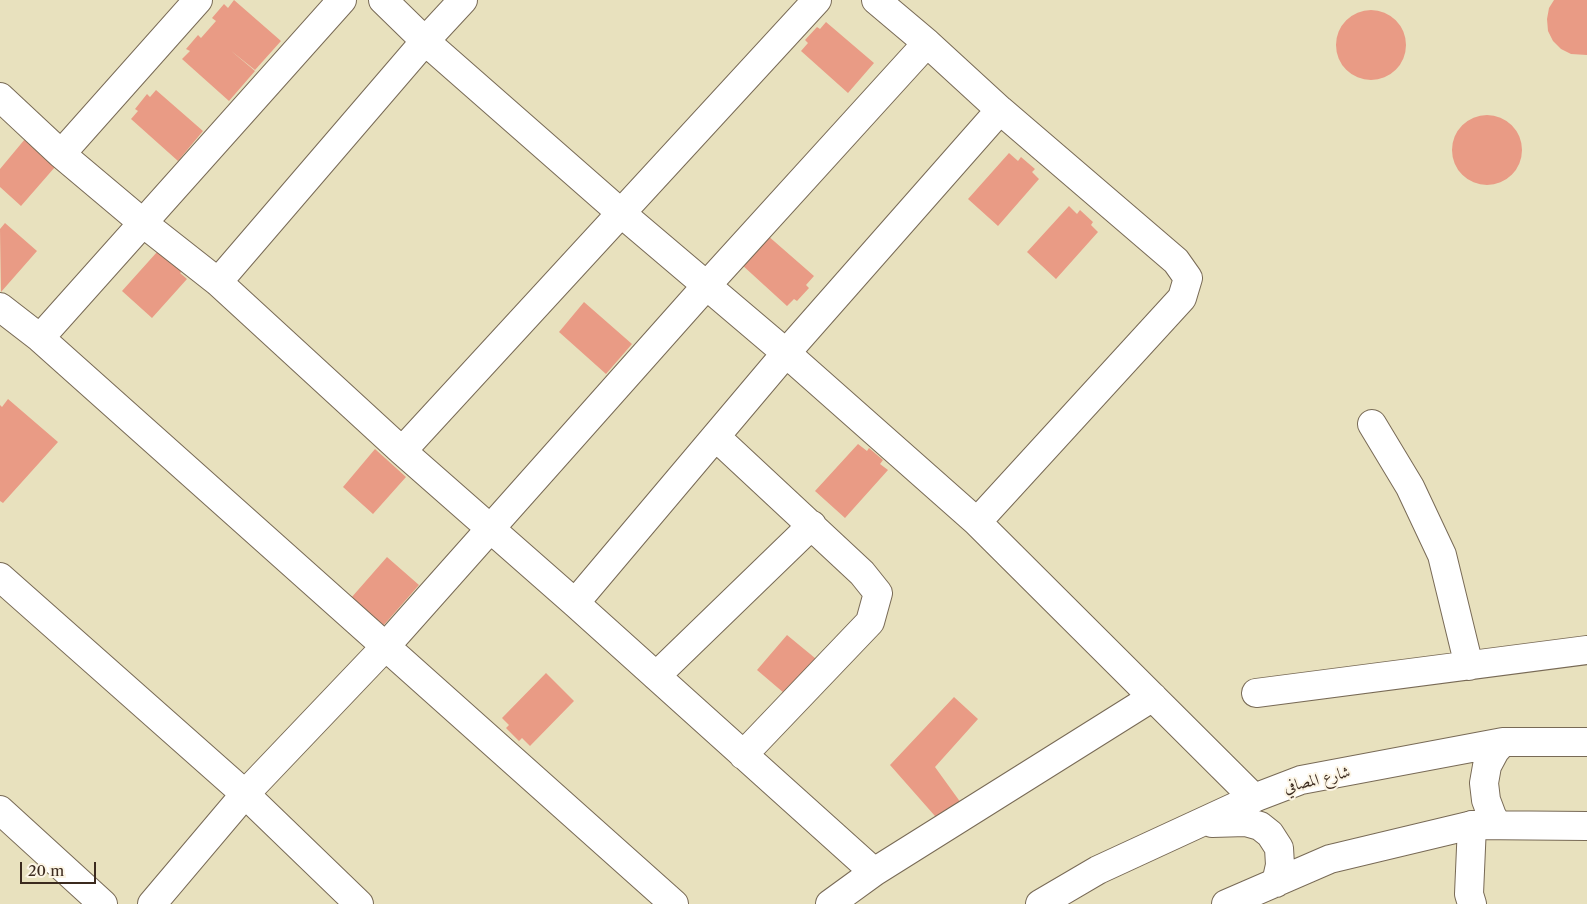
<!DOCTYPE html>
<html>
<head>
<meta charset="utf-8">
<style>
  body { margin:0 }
  #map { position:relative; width:1587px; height:904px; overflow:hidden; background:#e8e1be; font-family:"Libre Caslon Text",serif }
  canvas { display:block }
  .scale { position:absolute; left:20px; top:862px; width:76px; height:22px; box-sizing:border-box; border:2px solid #3b2a1e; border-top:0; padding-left:6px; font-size:15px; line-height:18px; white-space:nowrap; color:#3b2a1e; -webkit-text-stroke:4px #fcf5e5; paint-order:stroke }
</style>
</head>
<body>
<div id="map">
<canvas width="1587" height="904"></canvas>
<div class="scale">20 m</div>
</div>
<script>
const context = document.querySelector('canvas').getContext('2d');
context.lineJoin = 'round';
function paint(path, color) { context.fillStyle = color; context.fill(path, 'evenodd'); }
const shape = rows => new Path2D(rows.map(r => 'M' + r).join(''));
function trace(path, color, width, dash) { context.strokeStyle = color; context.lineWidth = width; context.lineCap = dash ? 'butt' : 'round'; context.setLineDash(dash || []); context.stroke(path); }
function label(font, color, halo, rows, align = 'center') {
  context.font = font + ' "Libre Caslon Text",Amiri,serif'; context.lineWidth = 4; context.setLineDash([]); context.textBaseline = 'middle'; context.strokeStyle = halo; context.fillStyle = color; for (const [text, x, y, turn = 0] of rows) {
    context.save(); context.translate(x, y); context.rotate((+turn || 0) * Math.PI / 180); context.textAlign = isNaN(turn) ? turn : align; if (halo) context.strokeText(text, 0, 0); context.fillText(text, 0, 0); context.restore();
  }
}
paint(shape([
  [234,0,281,41,255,70,230,50,255,71,229,101,182,59,190,51,186,49,198,35,201,38,216,21,212,18,224,4,228,8],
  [1554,0,1587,0,1587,55,1571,54,1561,49,1553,41,1548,31,1547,19,1549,8],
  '1336 45a35 35 0 1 1 70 0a35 35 0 1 1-70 0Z',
  [826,22,874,63,848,93,801,51,808,43,805,40,817,27,820,29],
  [156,90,203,131,178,161,131,119,138,111,135,109,147,94,150,97],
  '1452 150a35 35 0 1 1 70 0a35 35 0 1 1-70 0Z',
  [25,139,32,146,35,143,55,167,21,206,0,187,0,169],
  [1009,153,1018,161,1021,157,1035,169,1032,172,1039,179,998,226,968,199],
  [1069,206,1077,214,1080,210,1093,222,1091,225,1098,232,1056,279,1027,252],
  [5,223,37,251,1,292,0,229],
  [767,235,814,276,806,285,809,288,797,301,794,299,787,306,741,264],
  [157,252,164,258,167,255,184,270,180,273,187,279,152,318,122,291],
  [584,302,632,344,606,374,559,332],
  [8,399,58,442,3,503,0,501,0,405,2,407],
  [858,444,867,451,869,448,883,460,880,464,888,470,845,518,815,491],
  [375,449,406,477,373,514,343,487],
  [387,557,419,585,383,626,351,598],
  [787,635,821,663,791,699,757,670],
  [546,673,574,701,530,746,522,738,519,741,506,728,509,725,502,718],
  [954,697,978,719,935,767,961,803,942,824,890,765]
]), '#e99b85');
const minor = shape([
  [383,0,425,41,621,213,786,353,977,522,1254,798],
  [876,0,927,43,1000,110,1176,261,1188,278,1182,298,977,522],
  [0,97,61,154,143,223,218,282,402,451,575,603,874,872],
  [61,154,198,0],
  [218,282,425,41,463,0],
  [0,307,40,338,674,904],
  [40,338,342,0],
  [1372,424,1410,487,1442,555,1469,666],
  [716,437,862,573,878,593,870,622,743,755],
  [402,451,817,0],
  [0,577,245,794,359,904],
  [575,603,786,353,1000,110],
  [656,676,812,525],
  [1256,693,1587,650],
  [0,810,103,904],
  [1472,825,1469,894,1472,904],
  [152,904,245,794,385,647,707,285,927,43],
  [830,904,874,872,1153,697]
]);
const major = shape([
  [1212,823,1246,822,1260,826,1270,834,1279,848,1280,865,1276,883],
  [1498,825,1492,816,1486,800,1484,783,1487,766,1495,751,1503,742],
  [1040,904,1098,870,1254,798,1301,780,1503,742,1587,742],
  [1226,904,1330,859,1472,825,1587,826]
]);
trace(minor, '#786a56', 30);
trace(major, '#786a56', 30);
trace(minor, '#fff', 28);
trace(major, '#fff', 28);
label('16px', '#3b2a1e', '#fcf5e5', [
  ["شارع المصافي",1317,780,-14]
]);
</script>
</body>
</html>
